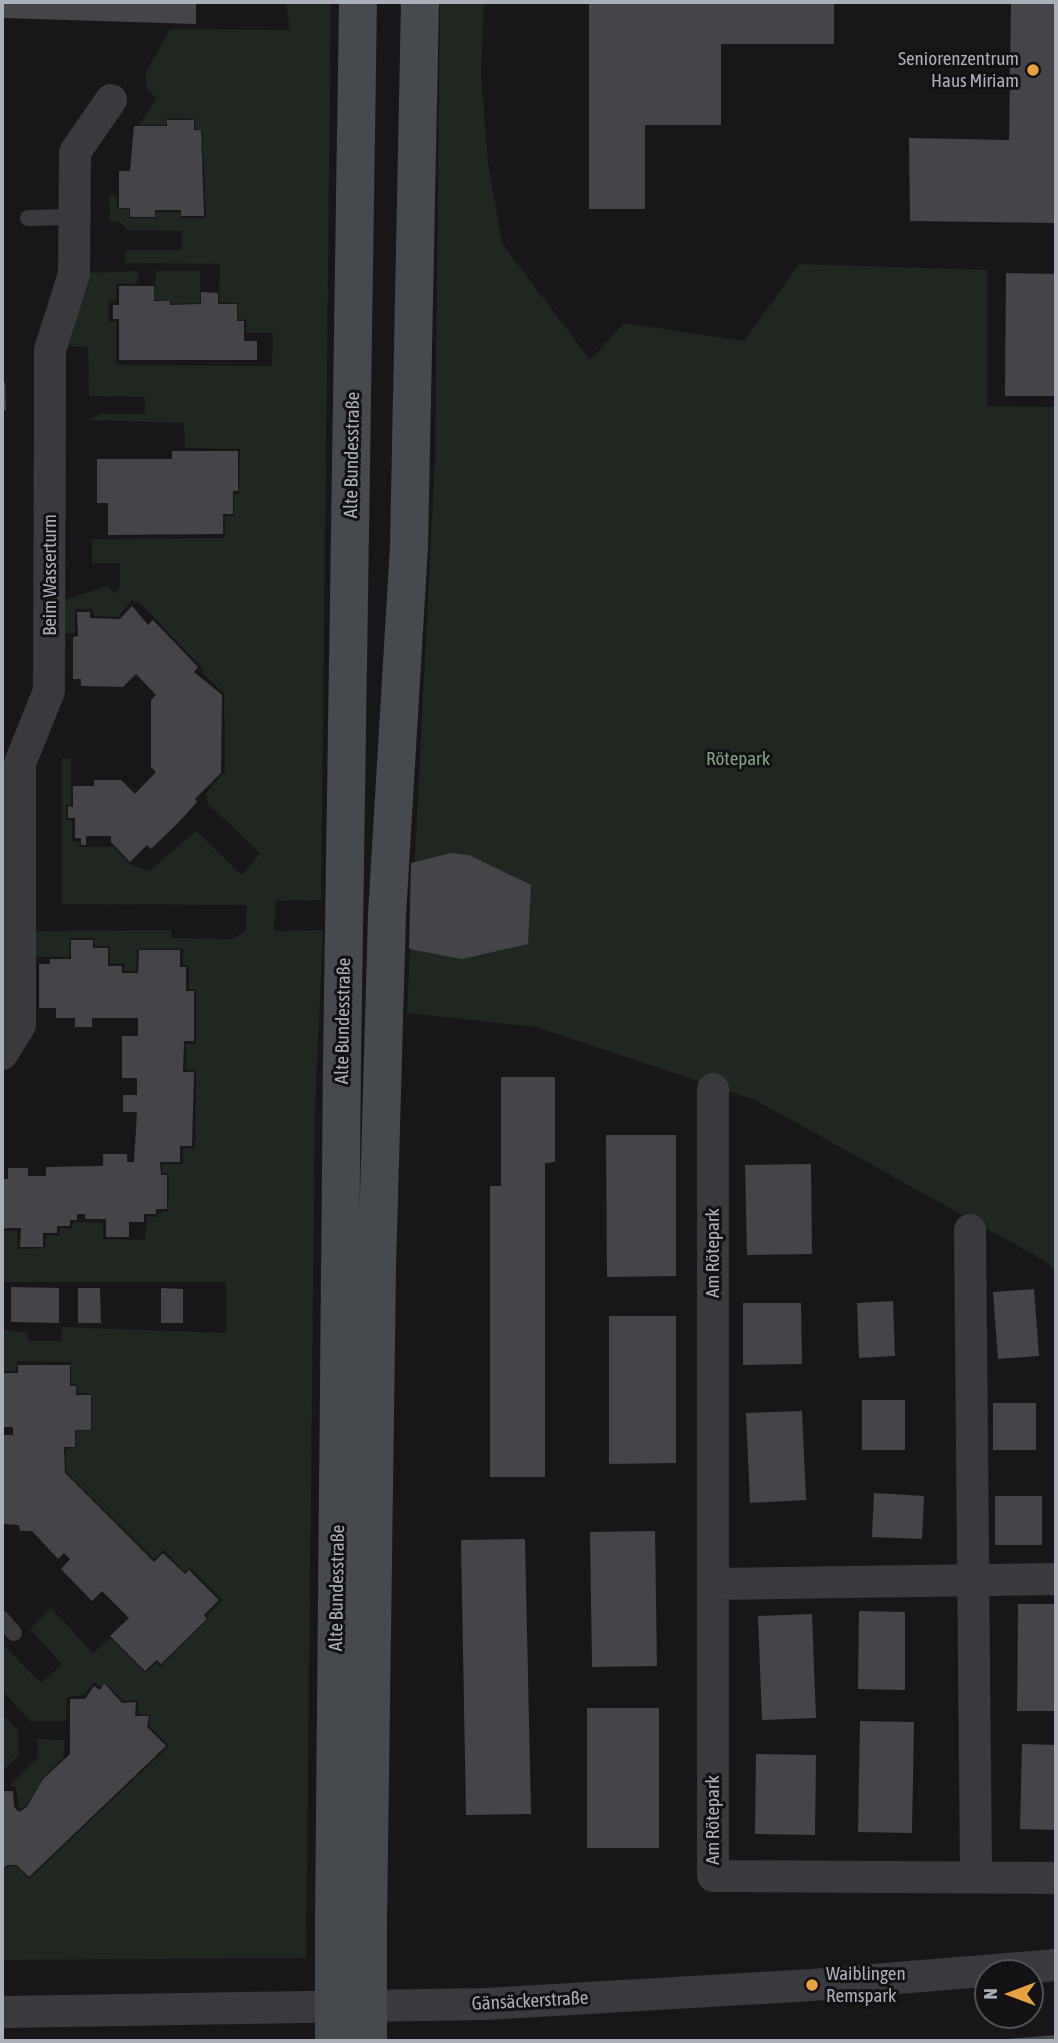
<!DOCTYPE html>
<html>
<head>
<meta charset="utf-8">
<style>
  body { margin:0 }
  #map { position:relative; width:1058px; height:2043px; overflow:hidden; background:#171719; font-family:"Asap Condensed",sans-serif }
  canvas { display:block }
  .frame { position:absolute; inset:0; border:4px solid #aaafb8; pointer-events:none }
  .north { position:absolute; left:974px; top:1959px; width:70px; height:70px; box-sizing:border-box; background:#121214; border:2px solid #4f5156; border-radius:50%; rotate:270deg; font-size:19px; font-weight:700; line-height:28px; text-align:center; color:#aaafb8 }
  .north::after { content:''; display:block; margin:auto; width:24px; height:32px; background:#e7a241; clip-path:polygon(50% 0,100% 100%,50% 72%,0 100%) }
</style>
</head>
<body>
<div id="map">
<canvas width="1058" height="2043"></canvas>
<div class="frame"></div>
<div class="north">N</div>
</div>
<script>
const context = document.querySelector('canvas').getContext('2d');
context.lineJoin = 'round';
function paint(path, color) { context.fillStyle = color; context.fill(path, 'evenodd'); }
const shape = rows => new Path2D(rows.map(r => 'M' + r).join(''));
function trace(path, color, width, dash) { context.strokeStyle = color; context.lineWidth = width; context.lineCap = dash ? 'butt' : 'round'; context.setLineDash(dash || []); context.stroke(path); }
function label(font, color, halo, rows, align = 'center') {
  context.font = font + ' "Asap Condensed",sans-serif'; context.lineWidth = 6; context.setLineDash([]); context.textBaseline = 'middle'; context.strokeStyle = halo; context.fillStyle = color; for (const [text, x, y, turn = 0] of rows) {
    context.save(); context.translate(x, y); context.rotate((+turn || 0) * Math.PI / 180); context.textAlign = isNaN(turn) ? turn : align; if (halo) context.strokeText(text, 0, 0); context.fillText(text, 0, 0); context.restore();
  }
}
paint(shape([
  [286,2,331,2,321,900,276,901,274,931,323,930,315,1109,306,1958,2,1960,2,1872,8,1866,17,1866,29,1879,169,1746,149,1726,151,1715,138,1714,138,1700,124,1701,104,1682,100,1687,94,1682,84,1695,67,1697,66,1721,30,1721,2,1690,2,1647,4,1645,41,1683,62,1664,30,1629,51,1608,93,1653,110,1638,145,1673,157,1663,160,1667,209,1618,207,1615,222,1600,190,1568,184,1572,164,1550,154,1559,66,1472,66,1449,76,1448,76,1430,92,1431,92,1394,77,1393,76,1384,71,1384,71,1362,17,1361,16,1371,2,1371,2,1330,27,1332,28,1341,62,1341,62,1327,226,1333,226,1282,2,1282,2,1231,17,1231,18,1249,45,1248,46,1235,59,1236,60,1228,71,1229,73,1222,103,1223,103,1239,145,1240,147,1216,157,1217,159,1212,168,1211,169,1174,162,1173,163,1164,183,1164,183,1148,195,1148,196,1071,186,1070,186,1044,196,1044,196,990,189,989,189,966,183,965,183,949,137,949,136,971,124,971,125,963,110,964,110,946,95,946,95,938,70,938,69,957,34,957,34,931,171,930,171,938,232,939,245,932,247,905,62,904,62,758,71,759,71,805,66,805,66,820,72,820,72,841,79,842,80,847,113,847,130,864,149,871,196,831,242,875,260,853,208,804,206,793,225,771,224,693,202,673,203,669,141,604,132,600,118,617,94,616,92,609,75,609,75,634,63,633,64,600,108,586,114,594,120,588,120,563,92,563,92,539,225,538,225,516,234,516,234,494,239,494,240,449,185,448,184,423,89,420,100,414,145,414,145,397,89,396,88,347,65,346,87,273,139,271,137,283,116,284,116,300,109,301,109,322,116,322,116,365,272,366,273,333,246,333,246,320,238,319,238,303,219,302,220,264,125,263,126,250,182,250,182,231,127,230,120,222,110,221,109,196,117,196,117,209,129,209,129,218,156,218,156,212,180,212,181,218,206,218,202,130,195,129,195,119,167,118,166,125,139,125,157,98,147,90,146,72,170,29,290,30],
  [440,2,484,2,481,74,488,163,502,243,590,360,624,323,744,341,799,264,987,270,987,406,1056,407,1056,1271,1043,1260,757,1101,535,1027,407,1013,435,460],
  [156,271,200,271,200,303,171,304,171,301,154,300],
  [2,1715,18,1730,18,1756,2,1771],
  [37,1739,65,1740,63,1758,43,1778,26,1806,19,1809,16,1787,10,1785,38,1757]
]), '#1f2720');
paint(shape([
  [3,2,196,2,196,24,3,18],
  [589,2,834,2,834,44,721,44,721,125,645,125,645,209,589,209],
  [1011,2,1056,2,1056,223,910,221,909,138,1009,140],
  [167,120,194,120,194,130,201,130,204,216,181,216,181,210,155,210,155,217,130,217,130,208,119,208,119,171,130,171,134,126,167,126],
  [1006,273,1056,274,1056,396,1005,396],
  [119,286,154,286,154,301,170,301,170,305,201,304,201,292,218,293,218,304,237,304,237,321,244,321,244,341,257,341,257,360,119,360,119,319,113,319,113,305,119,305],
  [2,380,5,382,6,410,2,411],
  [172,451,238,451,238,491,233,491,233,514,223,514,223,534,108,535,108,503,97,503,97,459,172,459],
  [132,606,148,625,153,620,198,667,194,672,222,695,221,773,195,799,197,802,177,824,151,849,147,845,130,862,111,842,111,836,86,836,86,845,81,845,81,838,75,838,75,818,68,818,68,806,73,807,73,786,94,786,94,780,121,780,135,794,156,772,151,767,151,700,156,695,136,674,123,687,81,686,81,679,73,679,73,637,78,636,77,612,90,612,90,618,120,619],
  [451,853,469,855,531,885,528,944,462,959,409,949,411,863],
  [71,940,93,940,93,948,108,948,108,966,122,966,122,973,138,973,139,950,180,950,180,967,186,967,186,991,194,991,194,1041,184,1041,183,1072,194,1072,192,1146,180,1146,180,1162,160,1162,161,1175,167,1175,167,1209,156,1209,156,1214,144,1214,144,1222,129,1222,129,1237,106,1237,106,1219,85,1219,85,1214,77,1214,77,1220,70,1220,70,1226,57,1226,57,1233,43,1233,43,1247,20,1247,21,1228,2,1228,2,1179,8,1179,8,1168,28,1168,28,1176,46,1176,46,1167,103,1166,103,1154,127,1154,127,1162,134,1162,137,1112,123,1112,123,1095,137,1095,137,1078,122,1078,122,1036,138,1036,138,1018,92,1018,92,1027,75,1027,75,1018,56,1018,56,1008,39,1008,39,964,50,964,50,959,71,959],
  [501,1077,555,1077,555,1162,545,1163,545,1477,490,1477,490,1186,501,1186],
  [606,1135,676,1135,676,1276,607,1277],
  [811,1164,812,1254,747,1255,745,1165],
  [11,1287,59,1288,59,1323,11,1322],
  [78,1288,100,1288,101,1323,78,1323],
  [161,1288,183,1289,183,1323,161,1323],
  [1034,1289,1039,1356,998,1359,993,1292],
  [893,1301,895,1356,859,1358,857,1303],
  [743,1303,801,1303,802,1364,743,1365],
  [609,1316,676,1316,676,1463,609,1464],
  [18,1365,70,1365,70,1386,76,1386,76,1395,91,1395,91,1430,75,1430,75,1447,64,1447,65,1473,154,1562,163,1553,185,1574,189,1570,219,1600,204,1615,207,1619,161,1664,157,1660,145,1671,110,1636,129,1618,102,1591,92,1601,61,1569,70,1559,64,1553,58,1559,32,1531,20,1531,19,1525,3,1524,4,1435,13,1435,13,1427,2,1427,2,1373,18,1373],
  [862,1400,905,1400,905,1450,862,1450],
  [993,1403,1036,1403,1036,1450,993,1450],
  [802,1411,806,1500,750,1503,746,1413],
  [874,1493,924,1496,922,1539,872,1537],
  [995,1496,1042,1496,1042,1545,995,1545],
  [655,1531,657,1666,592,1667,590,1532],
  [525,1539,531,1814,466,1815,461,1540],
  [1018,1604,1056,1604,1056,1711,1017,1711],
  [859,1611,905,1612,905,1690,858,1689],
  [812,1614,816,1718,762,1720,758,1616],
  [104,1683,122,1703,136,1702,135,1716,149,1716,147,1727,166,1746,29,1877,17,1865,7,1865,2,1870,2,1791,13,1791,14,1807,19,1812,27,1807,43,1779,70,1754,70,1699,85,1699,94,1686,100,1690],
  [587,1708,659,1708,659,1848,587,1848],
  [860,1721,914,1722,912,1833,858,1832],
  [1022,1744,1056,1745,1056,1830,1020,1829],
  [756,1754,816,1755,815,1835,755,1834],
  [1056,2035,1056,2041,1006,2041,1006,2039]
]), '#444549');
trace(shape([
  [28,218,73,217],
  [2,1619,14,1633]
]), '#383a3e', 16);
trace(shape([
  [2,1054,20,1025,20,763,49,691,50,350,74,274,75,152,111,100],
  [713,1089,713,1876,1056,1878],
  [970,1230,976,1877],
  [713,1584,1056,1579],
  [2,2012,486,2004,812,1985,1056,1965]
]), '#383a3e', 32);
trace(shape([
  [334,1923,342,1060,358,2],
  [368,1923,377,1267,387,915,409,546,420,2]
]), '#46494e', 38);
trace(shape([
  [368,1923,368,2041],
  [334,2041,334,1923]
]), '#46494e', 38);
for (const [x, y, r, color] of [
  [1033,70,7,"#e7a241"],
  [812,1985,7,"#e7a241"]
]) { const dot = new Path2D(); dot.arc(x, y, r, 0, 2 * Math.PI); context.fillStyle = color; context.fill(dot); trace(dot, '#121214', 2.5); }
label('19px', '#aaafb8', '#121214', [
  ["Seniorenzentrum",1019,59],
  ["Haus Miriam",1019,81],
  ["Waiblingen",826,1974,"left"],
  ["Remspark",826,1996,"left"]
], 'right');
label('19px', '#aaafb8', '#121214', [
  ["Alte Bundesstraße",352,455,-89],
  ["Beim Wasserturm",50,575,-90],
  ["Alte Bundesstraße",343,1021,-89],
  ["Am Rötepark",713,1253,-90],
  ["Alte Bundesstraße",337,1588,-89],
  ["Am Rötepark",713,1820,-90],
  ["Gänsäckerstraße",530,2001,-3]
]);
label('19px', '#83a282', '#121214', [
  ["Rötepark",738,759]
]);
</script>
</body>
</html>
